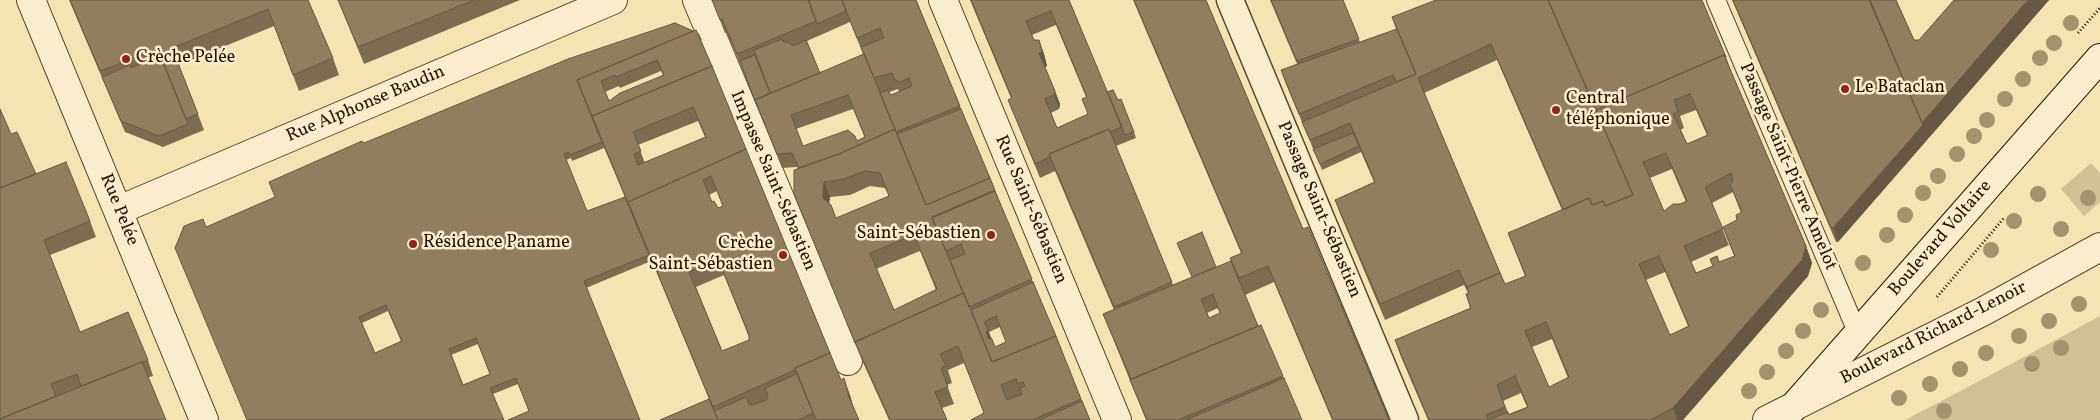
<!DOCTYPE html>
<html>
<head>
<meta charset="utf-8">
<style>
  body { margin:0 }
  canvas { display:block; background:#f6e3b4 }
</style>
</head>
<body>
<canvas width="2100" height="420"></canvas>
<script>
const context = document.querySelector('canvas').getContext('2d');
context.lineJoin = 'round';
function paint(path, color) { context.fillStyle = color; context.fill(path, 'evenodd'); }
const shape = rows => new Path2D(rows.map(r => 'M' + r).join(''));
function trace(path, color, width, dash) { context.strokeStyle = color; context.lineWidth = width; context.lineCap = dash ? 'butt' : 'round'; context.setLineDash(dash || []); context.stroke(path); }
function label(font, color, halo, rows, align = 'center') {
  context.font = font + ' Vollkorn,serif'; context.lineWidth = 5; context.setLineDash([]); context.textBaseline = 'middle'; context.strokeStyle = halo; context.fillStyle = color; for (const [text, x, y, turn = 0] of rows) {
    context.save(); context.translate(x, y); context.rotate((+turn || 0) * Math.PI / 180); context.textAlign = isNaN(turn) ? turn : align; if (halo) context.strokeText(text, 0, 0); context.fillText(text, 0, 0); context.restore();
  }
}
paint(shape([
  [2091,163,2100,173,2100,202,2084,216,2061,189],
  [2100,316,2100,420,1905,420,1983,379]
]), '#d2bf96');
const service = shape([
  [1716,0,1858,334]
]);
const pedestrian = shape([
  [1230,0,1405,420]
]);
const minor = shape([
  [31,0,204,420],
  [697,0,848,361],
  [943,0,1117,420],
  [119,210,613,0]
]);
const tertiary = shape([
  [1767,420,1984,311,2100,247]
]);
const secondary = shape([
  [1782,420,2100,58]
]);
trace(service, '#59462e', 20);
trace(pedestrian, '#59462e', 29);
trace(minor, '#59462e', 30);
trace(tertiary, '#59462e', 30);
trace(secondary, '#251101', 30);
trace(shape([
  [2078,33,2100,8],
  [1937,297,2004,218]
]), '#251101', 3, [1, 2.5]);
trace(service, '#f9edce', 18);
trace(pedestrian, '#f9edce', 26);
trace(minor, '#f9edce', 28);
trace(tertiary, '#f9edce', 28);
trace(secondary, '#f9edce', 28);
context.fillStyle = '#a5916e';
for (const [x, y] of [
  [2071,23],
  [2054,43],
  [2040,58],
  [2023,79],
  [2005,99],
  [1987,120],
  [1974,136],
  [1957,154],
  [1938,176],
  [1923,193],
  [2038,194],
  [2088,198],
  [1905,215],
  [2014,221],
  [2061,229],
  [1887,235],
  [1991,250],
  [1863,263],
  [2079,304],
  [1821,310],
  [2049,321],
  [1803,331],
  [2019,336],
  [2061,348],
  [1786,351],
  [1986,353],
  [2032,364],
  [1960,369],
  [1767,372],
  [1930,384],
  [1749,391],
  [1899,398],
  [1944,411]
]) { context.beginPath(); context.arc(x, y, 8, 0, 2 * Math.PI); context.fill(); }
paint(shape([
  [69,0,308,0,333,58,339,75,299,91,274,26,179,65,204,130,163,147,125,132],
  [338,0,520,0,364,64],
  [712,0,916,0,1090,420,971,420,984,413,964,363,948,370,952,383,947,385,954,404,942,408,947,420,889,420,861,358,794,194,798,168,797,167,782,168,742,68,727,33,725,33],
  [849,19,863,54,820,73,807,41,850,22],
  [898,89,899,92,891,95,889,92],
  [853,109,865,137,857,141,803,146,796,129],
  [870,186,885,188,889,196,836,218,829,203,830,197,850,195],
  [920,251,936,290,894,310,876,269],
  [1000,327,1006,342,995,347,989,332],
  [970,0,1069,0,1107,92,1118,100,1134,132,1136,138,1116,146,1173,285,1231,261,1241,253,1133,0,1206,0,1303,229,1389,420,1332,420,1274,282,1245,295,1258,326,1261,325,1302,420,1146,420,1103,314,1114,310,1055,171,1040,178,1008,100,1011,98],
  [1056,25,1086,97,1088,114,1057,128,1051,113,1059,109,1060,104,1045,67,1047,66,1044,54,1039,40,1034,40,1032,35],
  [1218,308,1220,313,1209,318,1207,313],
  [1270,0,1343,0,1360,42,1396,29,1392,17,1726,57,1731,71,1806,246,1812,263,1808,276,1683,420,1428,420,1401,357,1395,340,1470,308,1466,294,1468,293,1464,285,1385,320,1341,216,1335,200,1374,182,1361,152,1322,170,1286,84,1281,70,1297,64],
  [1497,60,1562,210,1508,233,1525,276,1505,284,1424,93],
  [1696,110,1707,135,1687,144,1680,130,1684,128,1680,116],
  [1672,169,1686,202,1664,211,1650,178],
  [1733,192,1741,213,1737,220,1723,227,1734,256,1719,262,1710,259,1713,266,1696,273,1691,262,1729,245,1712,203],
  [1665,272,1688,326,1670,335,1646,280],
  [1552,339,1568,378,1549,387,1532,347],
  [1521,393,1527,407,1509,414,1503,401],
  [1732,0,1896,0,1914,40,1919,40,1954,0,2049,0,1838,242,1836,242],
  [698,33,699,34,702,40,701,40,841,380,850,395,853,406,859,420,660,420,709,399,640,232,651,261,586,288,529,411,518,384,493,394,247,420,275,197,364,143],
  [661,71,663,75,609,101,605,92,619,86,620,88],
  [698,121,705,137,645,163,638,145],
  [602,143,625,197,587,211,566,160,571,158,572,161,604,148],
  [717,191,723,206,718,208,712,202,709,195],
  [724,275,749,337,749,340,722,351,696,287],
  [388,311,401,341,375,353,362,323],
  [478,344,490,374,463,385,451,355],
  [11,134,36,174,90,221,96,237,50,255,80,332,148,360,153,376,0,420]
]), '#7e6c51');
paint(shape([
  [2028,0,2049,0,1838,242,1833,228,1922,123],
  [1039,40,1044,54,1047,66,1044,67,1039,53],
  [1055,91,1060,104,1059,109,1054,95],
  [824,182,830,197,828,213,823,198],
  [1806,246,1812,263,1808,276,1683,420,1677,420,1673,408],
  [988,330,992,341,990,343,986,332],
  [844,378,850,395,855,414,849,397]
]), '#665842');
const building = shape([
  [70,0,308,0,333,58,293,75,268,9,172,48,198,114,186,119,158,49,100,71,70,0],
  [338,0,474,0,358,47,338,0],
  [712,0,808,0,816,21,737,54,722,19,720,20,712,0],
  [811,0,842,0,846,11,817,24,809,1,811,0],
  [842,0,916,0,960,106,896,132,880,93,888,90,891,95,912,86,909,78,900,82,895,80,892,73,874,78,861,47,884,38,880,28,857,38,842,0],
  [971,0,1069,0,1122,127,1110,132,1109,129,1049,154,1050,157,1035,164,1008,100,1012,98,971,0],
  [1051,11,1087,97,1082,99,1088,114,1057,128,1045,99,1054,95,1055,91,1039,53,1042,52,1039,40,1034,40,1026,21,1051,11],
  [1134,0,1206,0,1303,229,1308,227,1389,420,1333,420,1268,266,1239,278,1230,258,1242,253,1134,0],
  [1271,0,1343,0,1359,39,1297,61,1271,0],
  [1436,0,1548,0,1633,195,1605,206,1603,201,1592,205,1589,198,1563,210,1491,44,1418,78,1500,273,1467,287,1467,288,1459,270,1380,304,1335,200,1375,182,1350,123,1310,140,1302,122,1416,74,1392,17,1436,0],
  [1548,0,1702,0,1726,57,1725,57,1724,55,1596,110,1548,0],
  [1733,0,1869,0,1923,125,1833,228,1831,228,1733,0],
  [1870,0,1896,0,1914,40,1919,40,1954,0,2028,0,1922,123,1870,0],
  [675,23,693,31,577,80,602,142,570,155,569,152,564,154,587,211,625,197,649,255,584,281,640,420,508,420,529,411,516,378,490,388,504,420,247,420,175,248,184,226,203,219,206,227,275,197,269,182,362,141,364,143,568,59,675,23],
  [386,305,402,341,375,353,359,317,386,305],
  [476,338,490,374,463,385,449,349,476,338],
  [1397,29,1416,74,1396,82,1393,75,1299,114,1281,70,1397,29],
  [696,30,712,66,592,116,593,119,577,80,696,30],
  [657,60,664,75,620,93,609,101,601,81,615,75,616,77,657,60],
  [782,39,783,42,788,42,793,46,806,40,820,73,770,93,754,50,782,39],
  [864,54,895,129,839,154,799,168,792,153,777,154,755,100,864,54],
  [848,95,865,137,857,141,855,136,848,130,803,146,791,115,848,95],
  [160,55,188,124,159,136,121,121,102,77,130,65,131,68,160,55],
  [755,55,770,93,755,100,757,106,740,61,755,55],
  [1724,55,1806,246,1802,260,1673,408,1650,420,1429,420,1395,340,1471,308,1466,294,1469,293,1467,287,1500,273,1505,284,1526,276,1508,233,1589,198,1592,205,1603,201,1605,206,1633,195,1596,110,1724,55],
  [1690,94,1708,135,1687,144,1673,114,1678,111,1674,100,1690,94],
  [1666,153,1687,201,1680,204,1673,204,1664,211,1643,162,1666,153],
  [1731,173,1733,180,1730,185,1742,212,1736,215,1737,220,1723,227,1735,256,1719,262,1717,256,1710,259,1713,266,1696,273,1684,246,1723,229,1705,187,1731,173],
  [1659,256,1689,326,1670,335,1639,264,1659,256],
  [1546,322,1569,377,1549,387,1525,331,1546,322],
  [1515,376,1528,407,1508,415,1508,412,1488,420,1486,415,1505,407,1497,385,1515,376],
  [712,66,746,149,628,202,628,203,592,116,712,66],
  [693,107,706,137,638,165,634,154,641,151,633,132,693,107],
  [1113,90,1118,100,1121,99,1134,132,1125,135,1107,92,1113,90],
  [0,109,11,134,17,132,36,174,0,188,0,109],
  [961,109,990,178,926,205,897,134,961,109],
  [895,129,926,205,990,178,995,190,932,217,963,293,855,342,855,343,794,194,794,170,839,154,895,129],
  [865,171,880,173,889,196,836,218,831,205,823,198,824,182,844,179,865,171],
  [914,235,937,289,894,310,870,253,914,235],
  [1109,129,1172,282,1114,307,1049,154,1109,129],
  [1353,133,1359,146,1320,164,1313,149,1353,133],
  [746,149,830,353,795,368,795,370,713,407,628,202,746,149],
  [711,176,723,206,718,208,714,201,712,202,703,180,711,176],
  [718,259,749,335,749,340,722,351,689,272,718,259],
  [66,162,90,221,44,240,80,332,128,312,148,360,142,363,142,362,81,386,77,374,51,384,56,396,0,419,0,188,66,162],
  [995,191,1032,279,969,307,950,260,965,254,961,244,946,251,932,218,995,191],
  [1202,232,1216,267,1192,277,1177,243,1202,232],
  [1231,261,1258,326,1131,379,1103,314,1231,261],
  [1213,294,1220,313,1209,318,1201,299,1213,294],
  [1033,282,1056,336,992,362,971,310,1033,282],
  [996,316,1006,342,995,347,992,339,988,338,986,332,988,330,984,322,996,316],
  [964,293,992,362,1056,336,1081,399,1032,420,971,420,984,413,958,346,940,354,946,366,941,368,948,387,935,392,947,420,890,420,855,342,964,293],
  [1016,379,1018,384,1023,382,1025,386,1020,388,1022,394,1007,400,1001,385,1016,379],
  [1261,325,1283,376,1178,420,1147,420,1130,380,1261,325],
  [830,353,841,380,844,378,849,397,859,420,816,420,795,368,830,353],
  [142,362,166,420,0,420,0,419,142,362],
  [797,374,813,413,798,420,718,420,714,411,746,397,749,404,753,405,766,400,768,395,765,388,797,374],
  [1284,378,1302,420,1186,420,1284,378],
  [709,399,718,420,660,420,709,399],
  [1082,401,1090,420,1039,420,1082,401]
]);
paint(building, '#927e5e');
trace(building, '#665842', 1);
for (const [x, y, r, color] of [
  [126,59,5,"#8f2418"],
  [1845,89,5,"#8f2418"],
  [1556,110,5,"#8f2418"],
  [991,235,5,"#8f2418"],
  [413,244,5,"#8f2418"],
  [783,255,5,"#8f2418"]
]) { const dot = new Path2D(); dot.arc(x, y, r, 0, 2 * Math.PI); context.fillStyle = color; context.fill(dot); trace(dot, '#f9edce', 2); }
label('18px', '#251101', '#f9edce', [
  ["Crèche Pelée",136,59],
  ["Le Bataclan",1855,89],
  ["Central",1566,100],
  ["téléphonique",1566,121],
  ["Saint-Sébastien",981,235,"right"],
  ["Résidence Paname",423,244],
  ["Crèche",773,245,"right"],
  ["Saint-Sébastien",773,266,"right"]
], 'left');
label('18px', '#251101', '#f9edce', [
  ["Rue Alphonse Baudin",366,105,-23],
  ["Passage Saint-Pierre Amelot",1787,167,67],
  ["Impasse Saint-Sébastien",772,181,67],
  ["Rue Pelée",118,210,68],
  ["Rue Saint-Sébastien",1030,210,67],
  ["Passage Saint-Sébastien",1318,210,67],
  ["Boulevard Voltaire",1941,239,-49],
  ["Boulevard Richard-Lenoir",1934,334,-27]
]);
</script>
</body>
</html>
